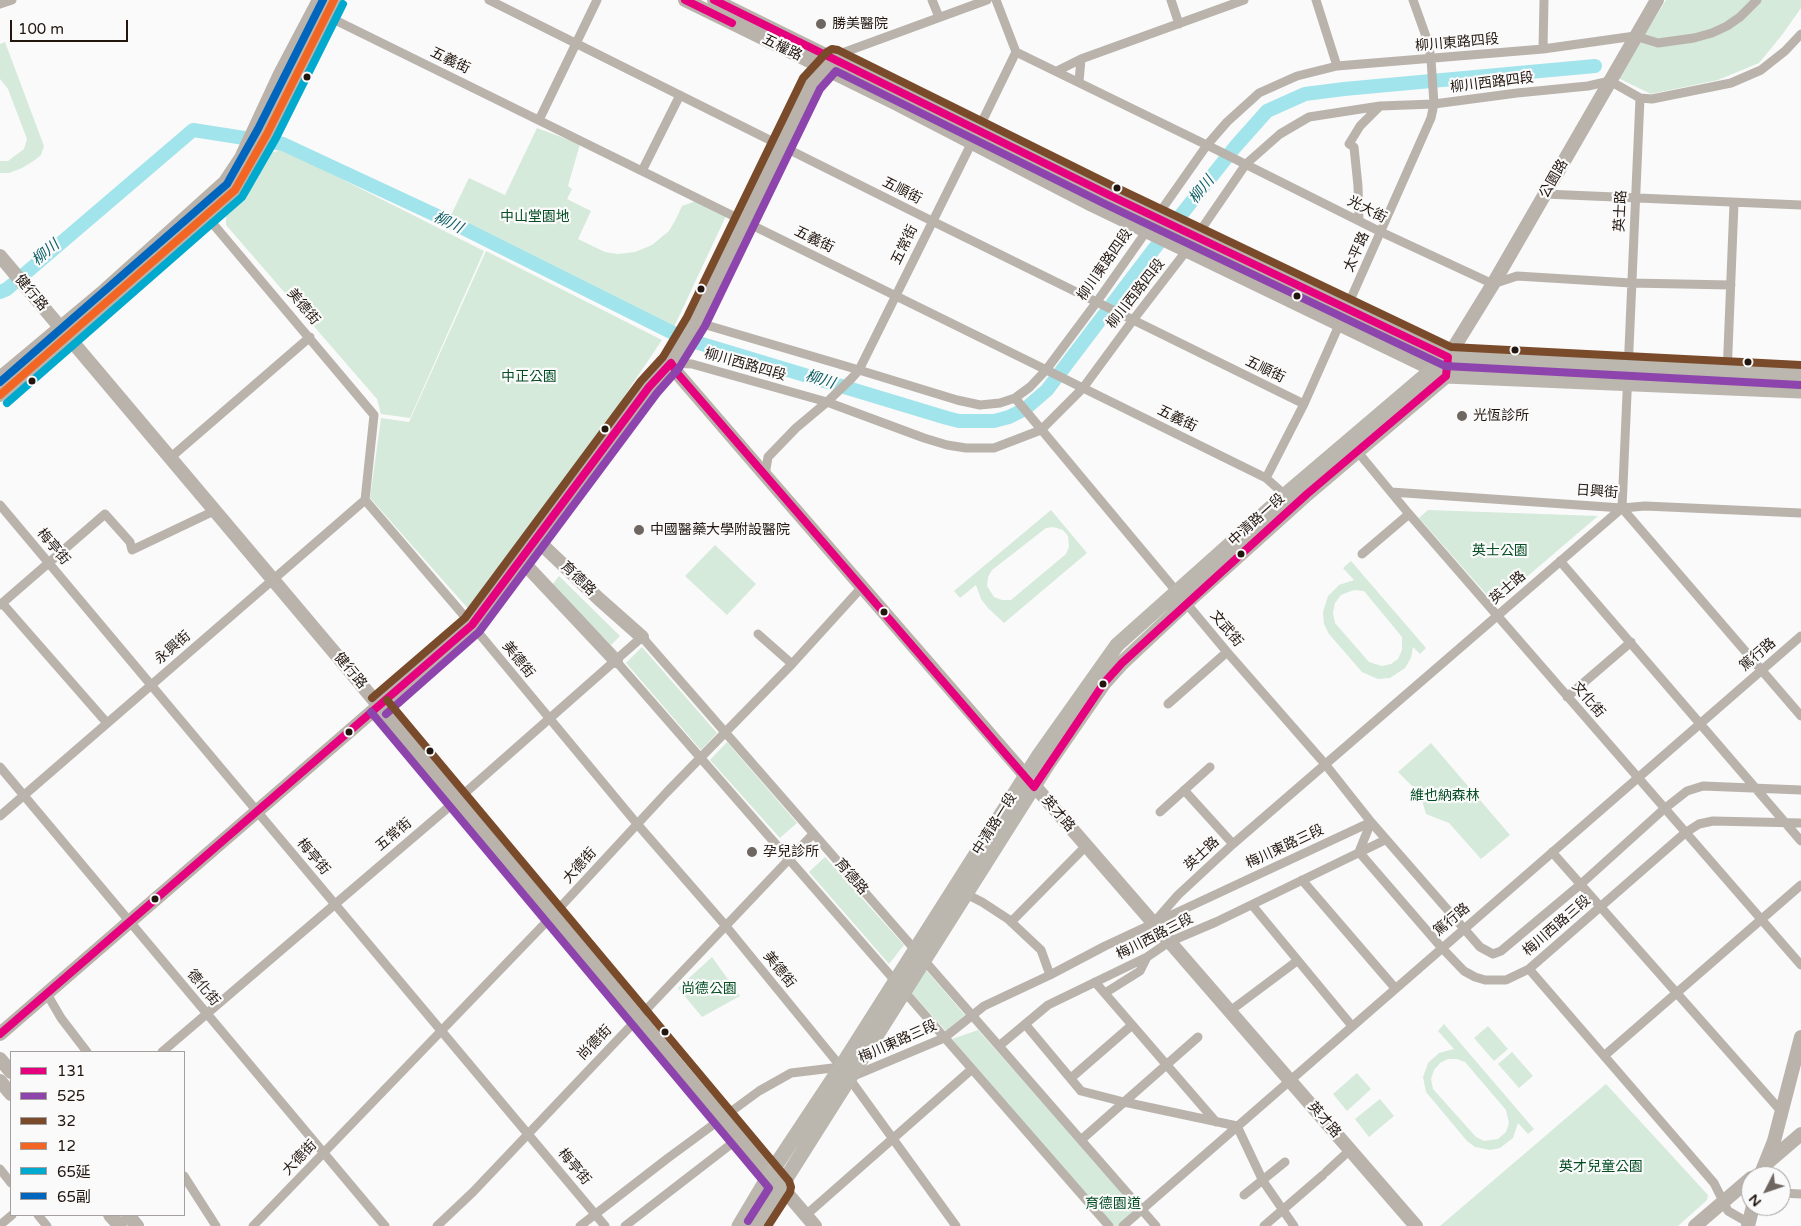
<!DOCTYPE html>
<html>
<head>
<meta charset="utf-8">
<style>
  body { margin:0 }
  #map { position:relative; width:1801px; height:1226px; overflow:hidden; background:#fafafa; font-family:"Varela Round","Noto Sans TC",sans-serif }
  canvas { display:block }
  .legend { position:absolute; left:10px; top:1051px; width:175px; height:165px; box-sizing:border-box; background:#fafafa; border:1px solid #a49f9c; margin:0; padding:6px 9px; list-style:none; font-size:15px; color:#22160f }
  .legend li { display:flex; align-items:center; gap:10px; height:25px }
  .legend b { width:25px; border:1px solid #a49f9c }
  .north { position:absolute; left:1741px; top:1166px; width:50px; height:50px; box-sizing:border-box; background:#fafafa; border:1px solid #a49f9c; border-radius:50%; rotate:229deg; font-size:14px; font-weight:700; line-height:20px; text-align:center; color:#22160f }
  .north::after { content:''; display:block; margin:auto; width:18px; height:22px; background:#6e6661; clip-path:polygon(50% 0,100% 100%,50% 72%,0 100%) }
  .scale { position:absolute; left:10px; top:20px; width:118px; height:22px; box-sizing:border-box; border:2px solid #22160f; border-top:0; padding-left:6px; font-size:15px; line-height:18px; white-space:nowrap; color:#22160f; -webkit-text-stroke:4px #fafafa; paint-order:stroke }
</style>
</head>
<body>
<div id="map">
<canvas width="1801" height="1226"></canvas>
<ul class="legend">
<li><b style="height:6px;background:#e5007d"></b>131</li>
<li><b style="height:6px;background:#8e44ad"></b>525</li>
<li><b style="height:6px;background:#7a4b2a"></b>32</li>
<li><b style="height:6px;background:#f26522"></b>12</li>
<li><b style="height:6px;background:#00a9ce"></b>65延</li>
<li><b style="height:6px;background:#0065bd"></b>65副</li>
</ul>
<div class="north">N</div>
<div class="scale">100 m</div>
</div>
<script>
const context = document.querySelector('canvas').getContext('2d');
context.lineJoin = 'round';
function paint(path, color) { context.fillStyle = color; context.fill(path, 'evenodd'); }
const shape = rows => new Path2D(rows.map(r => 'M' + r).join(''));
function trace(path, color, width, dash) { context.strokeStyle = color; context.lineWidth = width; context.lineCap = dash ? 'butt' : 'round'; context.setLineDash(dash || []); context.stroke(path); }
function label(font, color, halo, rows, align = 'center') {
  context.font = font + ' "Varela Round","Noto Sans TC",sans-serif'; context.lineWidth = 4.5; context.setLineDash([]); context.textBaseline = 'middle'; context.strokeStyle = halo; context.fillStyle = color; for (const [text, x, y, turn = 0] of rows) {
    context.save(); context.translate(x, y); context.rotate((+turn || 0) * Math.PI / 180); context.textAlign = isNaN(turn) ? turn : align; if (halo) context.strokeText(text, 0, 0); context.fillText(text, 0, 0); context.restore();
  }
}
paint(shape([
  [1666,0,1801,0,1801,8,1782,35,1759,63,1718,80,1651,94,1618,78],
  [5,42,44,146,41,155,35,160,22,168,9,173,0,173,0,161,8,161,24,149,27,139,8,89,0,79,0,44],
  [537,128,580,144,568,186,572,189,567,199,591,211,578,239,605,252,618,254,635,252,652,245,669,231,676,219,682,206,696,201,726,216,674,327,451,215,469,178,505,195],
  [284,150,484,251,410,418,381,414,377,399,226,225,226,214,246,197,268,153],
  [486,251,662,340,633,383,553,509,472,613,370,498,381,418,409,422],
  [1051,510,1087,553,1004,623,988,608,981,599,976,585,960,598,954,591],
  [1053,527,1063,530,1068,536,1069,547,1066,554,1011,600,1002,600,994,597,987,586,988,577,992,570,1046,528],
  [1428,510,1598,516,1495,604,1419,518],
  [715,545,756,584,727,615,685,576],
  [1351,561,1426,648,1420,654,1413,647,1411,658,1405,668,1390,678,1378,679,1362,672,1329,634,1324,624,1323,612,1328,596,1339,585,1354,580,1343,568],
  [1354,590,1364,591,1402,637,1402,650,1398,659,1391,664,1382,666,1369,662,1335,623,1333,613,1335,603,1341,595],
  [559,576,620,636,611,645,552,585],
  [642,647,717,733,701,750,626,663],
  [727,742,797,823,780,838,710,760],
  [1431,743,1510,835,1481,859,1449,823,1426,814,1420,794,1398,772],
  [825,857,904,945,889,964,809,872],
  [712,957,740,996,702,1017,678,988],
  [925,969,965,1015,946,1031,911,992],
  [1444,1024,1534,1129,1528,1134,1518,1123,1513,1138,1500,1148,1490,1150,1475,1147,1467,1141,1426,1092,1423,1077,1428,1063,1439,1053,1454,1049,1438,1031],
  [1448,1059,1457,1059,1465,1062,1506,1110,1509,1123,1506,1132,1498,1139,1484,1141,1476,1137,1433,1089,1431,1079,1434,1070,1440,1063],
  [1488,1026,1508,1049,1494,1061,1474,1038],
  [978,1030,1137,1209,1118,1226,1113,1226,952,1039],
  [1512,1052,1533,1076,1519,1088,1498,1064],
  [1357,1073,1371,1089,1347,1111,1333,1094],
  [1606,1084,1708,1195,1707,1200,1678,1226,1440,1226],
  [1380,1099,1394,1116,1369,1137,1355,1119]
]), '#d5eada');
trace(shape([
  [0,292,7,289,193,130,283,144,459,226,673,333,692,341,947,418,959,421,994,421,1009,417,1025,409,1047,390,1154,249,1235,147,1267,111,1305,94,1344,89,1595,66]
]), '#a2e4eb', 14);
trace(shape([
  [489,0,932,221,1304,404],
  [932,0,939,17],
  [1171,0,1179,24],
  [1316,0,1337,66],
  [0,4,12,0],
  [323,12,326,15,337,21,1266,478,1285,495,1289,495],
  [1543,49,1544,0],
  [1016,52,1217,150,1381,232,1493,284,1517,276,1631,283,1731,285],
  [831,62,845,52,987,0],
  [1057,71,1081,59,1244,0],
  [1079,82,1081,59],
  [539,120,597,0],
  [642,171,680,95],
  [1545,194,1801,205],
  [203,212,374,415,365,500,472,625,638,825,725,925,841,1067,956,1226],
  [1359,221,1358,186,1354,147,1349,144,1360,126,1380,106],
  [696,322,859,370,957,400,980,405,1000,403,1015,398,1030,387,1046,370,1096,303,1207,145,1227,122,1259,93,1297,76,1337,66,1543,49,1635,36,1658,43,1694,38,1712,33,1727,26,1740,17,1757,0],
  [671,363,692,364,827,402,924,438,947,445,966,448,994,448,1041,430,1083,388,1133,320,1187,250,1246,164,1280,134,1309,117,1380,106,1434,104,1517,93,1588,86,1610,81,1640,98,1652,99,1731,83,1761,70,1785,51,1801,34],
  [1727,375,1734,203],
  [1015,398,1227,652,1325,764,1371,822,1359,852],
  [1357,451,1409,514,1801,965],
  [170,458,310,337],
  [765,475,768,457,796,428,827,402,851,379,859,370,978,130,1016,52,996,0],
  [1266,478,1304,404,1431,118,1434,104,1431,59,1428,42,1413,0],
  [1391,492,1622,508,1645,506,1801,513],
  [0,505,605,1226],
  [1622,508,1801,716],
  [1362,554,1409,514],
  [1560,561,1801,841],
  [2,603,107,723],
  [0,605,105,514,130,542,132,550,214,511],
  [758,634,792,664],
  [616,661,1109,1226],
  [1567,697,1631,642],
  [1168,704,1227,652],
  [0,767,385,1226],
  [1184,790,1233,844],
  [1160,812,1210,767],
  [0,816,365,500],
  [1359,852,1441,947,1464,971,1475,977,1485,980,1506,980,1529,969,1685,833,1699,824,1713,821,1801,823],
  [1552,852,1781,1111],
  [1302,880,1395,988],
  [966,894,982,902,1008,919,1041,950,1050,975],
  [1252,905,1352,1026],
  [1157,919,1178,895,1233,844,1622,508,1640,98],
  [1011,922,1086,846],
  [1529,969,1714,1183,1728,1211,1749,1223],
  [1095,982,1216,1122],
  [1105,993,1140,971,1147,957],
  [47,994,61,1018,87,1052],
  [1230,1011,1297,961],
  [1025,1024,1081,1091,1124,1102,1237,1126,1263,1181,1294,1226],
  [999,1046,1048,1005,1147,957,1169,942,1216,922,1385,840],
  [162,1052,457,800,642,637,1156,1226],
  [1604,1056,1801,885],
  [851,1077,944,1038,984,1006,1050,975,1105,946,1371,822,1480,947,1493,954,1501,951,1581,884,1664,809,1687,791,1703,786,1801,790],
  [1071,1078,1132,1025],
  [1081,1140,1198,1037],
  [0,1169,11,1183],
  [1326,1172,1350,1150],
  [184,1176,216,1226],
  [1781,1193,1801,1194],
  [1244,1195,1285,1162],
  [38,1215,47,1226],
  [806,1215,972,1069],
  [0,1225,12,1215],
  [253,1226,553,915,667,792,792,664,862,587],
  [437,1226,473,1192,813,834],
  [580,1226,668,1158,759,1091,791,1073,841,1067],
  [625,1226,739,1138],
  [1123,1226,1801,636],
  [1264,1226,1323,1175]
]), '#b9b3ac', 9);
trace(shape([
  [685,0,895,103,1092,205,1446,376,1448,357,1493,284,1657,0],
  [714,0,1109,195,1448,357],
  [0,256,339,658,685,1074,815,1226],
  [671,363,678,374,765,475,1416,1226],
  [0,378,105,290,225,182,241,158,280,74,319,0],
  [0,395,235,190,267,134,334,0],
  [536,539,599,599,642,637],
  [521,560,616,661],
  [0,1034,472,625,649,387,671,363,679,348,696,322,812,83,824,69],
  [0,1059,11,1072],
  [0,1081,11,1094],
  [1766,1164,1801,1134],
  [1760,1176,1774,1141,1801,1037],
  [110,1215,120,1226],
  [128,1215,137,1226],
  [1695,1226,1751,1178],
  [1748,1226,1753,1206]
]), '#b9b3ab', 14);
trace(shape([
  [739,1226,770,1174,841,1067,1039,755,1117,645,1285,495,1433,369,1448,357,1801,375],
  [756,1226,1048,764,1104,683,1122,663,1187,602,1307,494,1446,376,1801,391]
]), '#bbb6ae', 15);
trace(shape([
  [685,0,732,23],
  [671,363,678,374,1034,787,1104,683,1122,663,1307,494,1446,376,1448,357,1109,195,714,0],
  [0,1034,472,625,649,387,671,363]
]), '#e5007d', 8);
trace(shape([
  [371,712,769,1188,748,1221],
  [386,714,479,632,657,393,679,368,705,326,820,89,836,71,1105,204,1445,366,1800,385]
]), '#8e44ad', 8);
trace(shape([
  [372,698,465,618,641,381,663,357,687,317,803,78,827,52,832,49,838,50,1113,186,1451,347,1801,365],
  [387,700,789,1181,791,1187,790,1192,768,1226]
]), '#7a4b2a', 8);
trace(shape([
  [0,395,235,190,267,134,334,0]
]), '#f26522', 8);
trace(shape([
  [7,403,242,197,276,138,343,4]
]), '#00a9ce', 8);
trace(shape([
  [0,382,227,184,258,129,323,0]
]), '#0065bd', 8);
for (const [x, y, r, color] of [
  [821,24,6,"#6e6661"],
  [307,77,4.5,"#22160f"],
  [1117,188,4.5,"#22160f"],
  [701,289,4.5,"#22160f"],
  [1297,296,4.5,"#22160f"],
  [1515,350,4.5,"#22160f"],
  [1748,362,4.5,"#22160f"],
  [32,381,4.5,"#22160f"],
  [1462,416,6,"#6e6661"],
  [605,429,4.5,"#22160f"],
  [639,530,6,"#6e6661"],
  [1241,554,4.5,"#22160f"],
  [884,612,4.5,"#22160f"],
  [1103,684,4.5,"#22160f"],
  [349,732,4.5,"#22160f"],
  [430,751,4.5,"#22160f"],
  [752,852,6,"#6e6661"],
  [155,899,4.5,"#22160f"],
  [665,1032,4.5,"#22160f"]
]) { const dot = new Path2D(); dot.arc(x, y, r, 0, 2 * Math.PI); context.fillStyle = color; context.fill(dot); trace(dot, '#fafafa', 2); }
label('14px', '#22160f', '#fafafa', [
  ["勝美醫院",832,24],
  ["光恆診所",1473,416],
  ["中國醫藥大學附設醫院",650,530],
  ["孕兒診所",763,852]
], 'left');
label('14px', '#22160f', '#fafafa', [
  ["柳川東路四段",1457,43,-5],
  ["五權路",782,48,26],
  ["五義街",450,61,26],
  ["柳川西路四段",1492,83,-7],
  ["公園路",1554,179,-60],
  ["五順街",902,191,27],
  ["光大街",1367,210,27],
  ["英士路",1621,211,-87],
  ["五義街",814,240,26],
  ["五常街",905,245,-64],
  ["太平路",1357,252,-66],
  ["柳川東路四段",1105,265,-55],
  ["健行路",31,293,50],
  ["柳川西路四段",1136,294,-52],
  ["美德街",303,307,50],
  ["柳川西路四段",745,365,16],
  ["五順街",1265,370,26],
  ["五義街",1177,419,26],
  ["日興街",1597,492,4],
  ["中清路一段",1257,520,-42],
  ["梅亭街",53,547,50],
  ["育德路",578,579,44],
  ["英士路",1508,588,-41],
  ["文武街",1226,629,50],
  ["永興街",173,648,-41],
  ["篤行路",1758,655,-41],
  ["美德街",518,660,51],
  ["健行路",350,671,50],
  ["文化街",1588,700,49],
  ["英才路",1058,814,49],
  ["中清路一段",995,824,-58],
  ["五常街",394,835,-40],
  ["梅川東路三段",1285,847,-25],
  ["英士路",1202,854,-43],
  ["梅亭街",313,857,50],
  ["大德街",580,866,-48],
  ["育德路",851,877,49],
  ["篤行路",1452,920,-40],
  ["梅川西路三段",1557,926,-41],
  ["梅川西路三段",1155,937,-27],
  ["美德街",779,970,51],
  ["德化街",203,988,50],
  ["梅川東路三段",898,1042,-24],
  ["尚德街",595,1043,-46],
  ["英才路",1324,1120,49],
  ["大德街",300,1158,-46],
  ["梅亭街",574,1167,50]
]);
label('14px', '#054e24', '#fafafa', [
  ["中山堂園地",535,217],
  ["中正公園",529,377],
  ["英士公園",1500,551],
  ["維也納森林",1445,796],
  ["尚德公園",709,989],
  ["英才兒童公園",1601,1167],
  ["育德園道",1113,1204]
]);
label('italic 15px', '#0a5e65', '#fafafa', [
  ["柳川",1202,190,-51],
  ["柳川",448,223,26],
  ["柳川",46,253,-40],
  ["柳川",820,380,17]
]);
</script>
</body>
</html>
